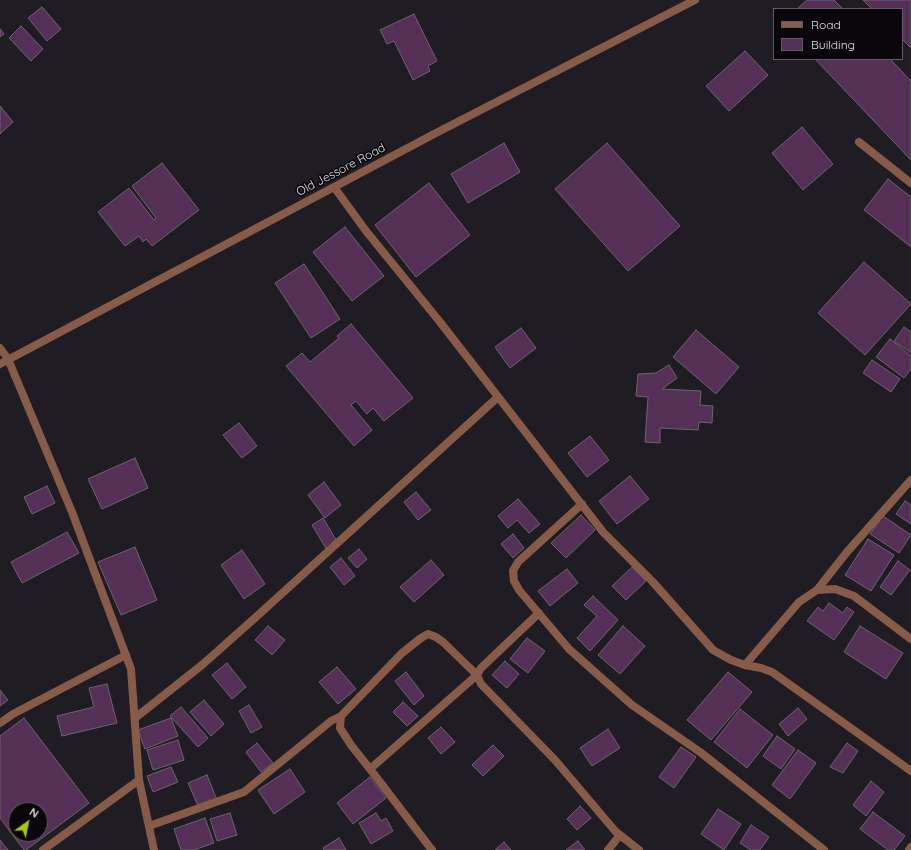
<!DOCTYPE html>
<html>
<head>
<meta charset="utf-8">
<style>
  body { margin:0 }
  #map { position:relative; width:911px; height:850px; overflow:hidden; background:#1f1c24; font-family:Quicksand,sans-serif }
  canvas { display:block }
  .legend { position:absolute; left:773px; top:8px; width:130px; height:52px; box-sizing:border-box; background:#09070b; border:1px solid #605e63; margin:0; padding:5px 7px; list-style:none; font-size:12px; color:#e3e0e7 }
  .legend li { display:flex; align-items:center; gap:8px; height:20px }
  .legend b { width:20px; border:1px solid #605e63 }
  .north { position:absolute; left:8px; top:802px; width:40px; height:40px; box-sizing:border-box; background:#09070b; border:1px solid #605e63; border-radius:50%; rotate:33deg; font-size:11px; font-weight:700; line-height:16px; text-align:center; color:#e3e0e7 }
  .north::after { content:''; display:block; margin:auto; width:14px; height:18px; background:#acc613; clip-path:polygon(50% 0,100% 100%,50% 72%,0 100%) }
</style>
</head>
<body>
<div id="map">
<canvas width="911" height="850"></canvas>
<ul class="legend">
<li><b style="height:5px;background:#865c48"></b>Road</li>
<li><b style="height:11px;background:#543057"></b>Building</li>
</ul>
<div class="north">N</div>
</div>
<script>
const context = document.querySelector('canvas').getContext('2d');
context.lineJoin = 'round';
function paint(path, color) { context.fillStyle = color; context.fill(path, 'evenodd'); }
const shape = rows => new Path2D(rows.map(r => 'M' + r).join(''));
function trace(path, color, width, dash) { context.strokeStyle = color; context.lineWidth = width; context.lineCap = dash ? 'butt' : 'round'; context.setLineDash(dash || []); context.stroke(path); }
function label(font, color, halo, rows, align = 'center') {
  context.font = font + ' Quicksand,sans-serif'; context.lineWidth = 3.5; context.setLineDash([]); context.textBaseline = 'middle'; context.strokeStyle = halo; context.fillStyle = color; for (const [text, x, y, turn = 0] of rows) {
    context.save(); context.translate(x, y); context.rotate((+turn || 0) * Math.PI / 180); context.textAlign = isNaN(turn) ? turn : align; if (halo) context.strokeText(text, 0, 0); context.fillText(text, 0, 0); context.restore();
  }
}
const building = shape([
  [807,0,834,0,843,9,797,9,807,0],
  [863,0,911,0,911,48,902,39,902,9,872,9,863,0],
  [42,7,61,29,47,41,28,18,42,7],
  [414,14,437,61,428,66,430,71,413,80,394,41,387,44,380,30,414,14],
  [21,26,43,49,31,61,9,38,21,26],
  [0,29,4,34,0,37,0,29],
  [745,51,768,75,729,111,706,86,745,51],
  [815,59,890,59,911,81,911,160,815,59],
  [0,106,13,122,0,134,0,106],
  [802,127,833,164,803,190,772,153,802,127],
  [504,143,520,172,468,203,451,174,504,143],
  [607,143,680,226,628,271,555,189,607,143],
  [162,163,199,210,152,246,146,239,143,242,139,236,125,246,98,212,129,188,154,220,156,218,132,186,162,163],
  [888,179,911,197,911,247,864,210,888,179],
  [429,183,470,235,416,277,375,225,429,183],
  [345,227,384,276,352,301,313,252,345,227],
  [864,262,911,304,865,355,818,313,864,262],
  [304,264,340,319,311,338,275,283,304,264],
  [351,324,413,398,384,421,373,408,367,414,356,401,351,405,372,430,354,446,286,366,302,353,310,362,339,338,337,336,351,324],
  [904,327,911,332,911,353,894,341,904,327],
  [521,328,536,348,510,368,495,347,521,328],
  [696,330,739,367,716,394,673,357,696,330],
  [890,339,911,356,911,369,904,378,876,357,890,339],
  [872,360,900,379,891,392,863,373,872,360],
  [669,365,677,378,662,389,701,391,700,405,713,406,712,423,699,422,698,430,660,428,660,443,645,442,648,397,636,396,638,374,656,373,669,365],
  [239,423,257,446,242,458,223,435,239,423],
  [590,436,609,460,587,477,568,453,590,436],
  [135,458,148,488,102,509,88,479,135,458],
  [630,476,649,499,617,524,599,501,630,476],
  [324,482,341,505,325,518,308,495,324,482],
  [47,486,55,503,32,514,24,497,47,486],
  [416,492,431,510,418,520,404,502,416,492],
  [518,499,540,524,529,533,517,520,508,528,498,516,518,499],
  [905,501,911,505,911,524,896,514,905,501],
  [581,515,595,530,566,558,551,543,581,515],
  [883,516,911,535,899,553,870,534,883,516],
  [323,518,338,543,327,550,312,525,323,518],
  [67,532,79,553,22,583,11,562,67,532],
  [513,534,524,548,513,558,501,544,513,534],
  [868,539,894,555,871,591,845,575,868,539],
  [135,547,157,600,121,615,98,562,135,547],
  [359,549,367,559,357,568,348,558,359,549],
  [242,550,265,584,244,599,221,565,242,550],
  [341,558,355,576,344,585,330,567,341,558],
  [431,560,444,575,414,602,400,587,431,560],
  [898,561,910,570,891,595,880,587,898,561],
  [632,567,646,581,626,600,612,586,632,567],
  [567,569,578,583,550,606,538,591,567,569],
  [593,596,618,620,590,651,577,638,597,616,584,605,593,596],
  [829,603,843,613,847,607,854,612,834,640,807,621,818,607,823,611,829,603],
  [268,626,285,640,272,655,255,640,268,626],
  [623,626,645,646,620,674,598,655,623,626],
  [860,626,903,653,886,679,844,652,860,626],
  [527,638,545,651,528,673,510,659,527,638],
  [505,661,519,674,507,688,492,675,505,661],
  [227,663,246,687,232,699,212,675,227,663],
  [337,667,356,689,338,704,319,682,337,667],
  [406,672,424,696,414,705,395,681,406,672],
  [728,672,752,692,711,740,687,720,728,672],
  [107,684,117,723,62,736,57,716,94,707,89,688,107,684],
  [0,690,8,700,0,706,0,690],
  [204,700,224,724,211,736,190,712,204,700],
  [403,702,418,716,407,726,393,712,403,702],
  [249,705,262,727,251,733,239,711,249,705],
  [181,707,208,738,198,747,170,716,181,707],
  [798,708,807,719,788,736,779,724,798,708],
  [740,709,773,735,747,768,714,742,740,709],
  [24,718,89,803,26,850,24,850,0,818,0,736,24,718],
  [16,810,40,810,40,834,16,834,16,810],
  [171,718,178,736,145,749,138,730,171,718],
  [441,727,455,742,441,754,428,738,441,727],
  [608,729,620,748,592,766,580,748,608,729],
  [777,736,795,749,781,769,763,756,777,736],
  [178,740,184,760,153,770,147,750,178,740],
  [257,743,273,763,261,772,246,752,257,743],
  [847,743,858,751,843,773,830,767,847,743],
  [493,745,504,756,483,776,472,765,493,745],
  [681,747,696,757,674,788,659,777,681,747],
  [798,750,816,763,790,799,772,785,798,750],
  [171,767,178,782,153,792,147,776,171,767],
  [290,769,305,792,274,814,258,790,290,769],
  [207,775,217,800,199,808,188,783,207,775],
  [370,777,386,798,353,824,337,803,370,777],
  [871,781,884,792,866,816,853,805,871,781],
  [580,806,591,818,577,830,567,819,580,806],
  [718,809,741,824,724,850,701,834,718,809],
  [873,812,905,836,894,850,888,850,860,829,873,812],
  [230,813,237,835,217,841,210,819,230,813],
  [376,813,381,821,386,818,393,831,371,844,359,823,376,813],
  [205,818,214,843,194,850,181,850,174,829,205,818],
  [751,825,769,837,760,850,751,850,740,843,751,825],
  [339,838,346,850,324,850,323,848,339,838],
  [0,840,8,850,0,850,0,840],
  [578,841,585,850,566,850,578,841],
  [504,842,511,850,495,850,504,842]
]);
paint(building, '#543057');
trace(building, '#6d646d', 1);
trace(shape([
  [859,142,911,183],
  [334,187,366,231,440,322,603,532,652,581,713,650,731,660,745,665,761,668,772,672,911,771],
  [582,504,518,562,513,571,514,581,519,590,569,649,632,705,700,752,824,850],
  [817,590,847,552,911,480],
  [539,613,481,668,477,675,481,684,555,760,616,832,639,850],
  [745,665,799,602,817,590,835,589,854,596,911,639],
  [135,718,202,665,256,617,498,397],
  [0,723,13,714,126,655],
  [370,769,477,675,443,642,436,637,428,634,421,638,402,653,341,716,340,728,351,745,370,769,432,850],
  [149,826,244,792,331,721,341,716],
  [43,850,139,780],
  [608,850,620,835],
  [909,850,911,847]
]), '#865c48', 8);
trace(shape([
  [0,348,8,359,72,512,131,669,139,780,154,850],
  [0,364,436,133,695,0]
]), '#865c48', 8);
label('12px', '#e3e0e7', '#09070b', [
  ["Old Jessore Road",341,170,-28]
]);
</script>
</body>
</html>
